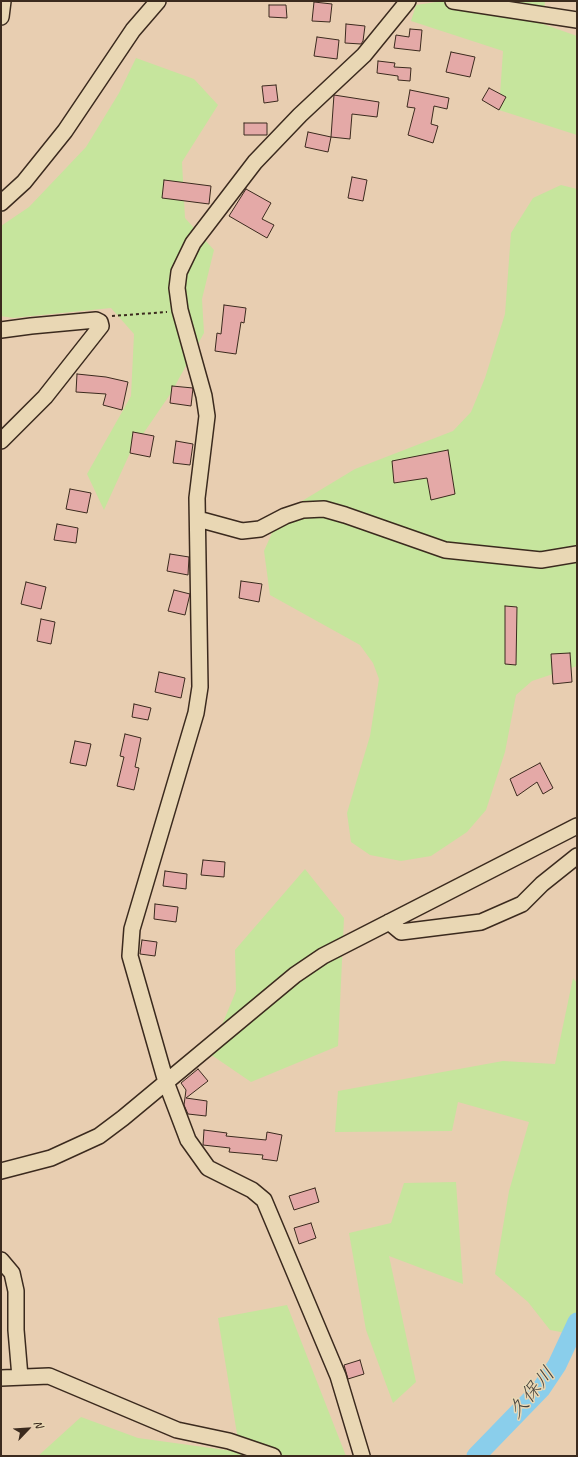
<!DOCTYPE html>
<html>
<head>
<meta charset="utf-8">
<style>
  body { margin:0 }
  #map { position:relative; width:578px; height:1457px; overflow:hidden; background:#e8ceb1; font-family:Caveat,sans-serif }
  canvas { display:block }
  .frame { position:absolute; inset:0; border:2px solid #3b2a1e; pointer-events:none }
  .north { position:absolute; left:8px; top:1409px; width:40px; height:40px; -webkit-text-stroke:3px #e9d7b4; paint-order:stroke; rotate:65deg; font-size:11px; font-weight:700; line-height:16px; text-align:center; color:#3b2a1e }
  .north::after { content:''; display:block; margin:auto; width:14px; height:18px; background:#3b2a1e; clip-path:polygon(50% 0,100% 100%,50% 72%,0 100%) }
</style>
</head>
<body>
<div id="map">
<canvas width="578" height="1457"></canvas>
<div class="frame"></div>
<div class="north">N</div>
</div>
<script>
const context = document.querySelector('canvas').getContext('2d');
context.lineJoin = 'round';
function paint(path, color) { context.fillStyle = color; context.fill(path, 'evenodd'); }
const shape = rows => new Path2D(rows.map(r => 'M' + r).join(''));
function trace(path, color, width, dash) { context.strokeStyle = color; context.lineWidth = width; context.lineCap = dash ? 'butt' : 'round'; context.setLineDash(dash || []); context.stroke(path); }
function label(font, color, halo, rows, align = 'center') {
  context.font = font + ' Caveat,"Klee One",sans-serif'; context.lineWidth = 3; context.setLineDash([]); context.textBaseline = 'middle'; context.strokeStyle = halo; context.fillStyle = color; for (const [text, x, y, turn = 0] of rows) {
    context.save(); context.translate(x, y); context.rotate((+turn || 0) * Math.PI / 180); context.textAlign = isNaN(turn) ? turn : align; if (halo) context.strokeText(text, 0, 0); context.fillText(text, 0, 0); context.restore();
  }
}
paint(shape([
  [443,1,545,1,543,24,577,36,577,135,499,110,503,51,411,21,416,5],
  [136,58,194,79,218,105,182,162,185,218,214,250,202,299,204,333,171,393,130,453,104,510,87,474,131,396,134,334,111,308,13,318,1,316,1,226,29,207,86,147,119,93],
  [561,185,577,189,577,666,532,681,516,695,505,752,486,810,467,832,431,856,401,861,370,855,351,842,347,813,370,736,379,679,373,663,360,645,270,595,264,551,276,524,302,501,355,469,453,431,471,412,485,378,505,314,511,233,533,198],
  [305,869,344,918,338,1046,251,1082,210,1054,236,991,235,950],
  [573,978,577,983,577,1335,550,1330,528,1302,495,1274,509,1191,529,1122,458,1102,452,1131,335,1132,338,1091,503,1061,555,1064],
  [456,1182,463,1284,389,1256,416,1382,393,1403,366,1330,349,1233,391,1223,404,1183],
  [287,1305,346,1456,38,1456,81,1417,138,1438,240,1452,218,1318]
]), '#c6e59d');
trace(shape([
  [476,1456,541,1389,557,1365,577,1322]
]), '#8aceeb', 19);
const building = shape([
  [314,2,332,4,330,22,312,21,314,2],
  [269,5,286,5,287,18,269,17,269,5],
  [346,24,365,26,363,41,361,44,345,43,346,24],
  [410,29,422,30,420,51,394,48,396,35,409,37,410,29],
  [317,37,339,40,337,59,314,56,317,37],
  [451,52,475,57,470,77,446,72,451,52],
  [378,61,395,63,394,67,411,68,410,81,398,80,398,76,377,73,378,61],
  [276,85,278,101,264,103,262,86,276,85],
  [489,88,506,97,499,110,482,100,489,88],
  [410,90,449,98,447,109,434,106,431,124,438,126,433,143,408,135,415,108,407,107,410,90],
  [334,95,379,102,377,117,352,114,350,139,331,137,334,95],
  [244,123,267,123,267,135,244,135,244,123],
  [308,132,331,137,328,152,305,147,308,132],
  [352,177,367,180,363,201,348,198,352,177],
  [164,180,211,186,209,204,162,198,164,180],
  [246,189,271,203,262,219,274,225,267,238,229,216,246,189],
  [224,305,246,308,244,323,241,322,236,354,215,351,217,333,221,334,224,305],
  [77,374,106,377,128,382,122,410,103,405,106,394,76,392,77,374],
  [172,386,193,388,191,406,170,403,172,386],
  [133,432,154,436,150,457,130,453,133,432],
  [176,441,193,444,190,465,173,463,176,441],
  [448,450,455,494,431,500,427,478,394,483,392,461,448,450],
  [70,489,91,493,87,513,66,509,70,489],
  [57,524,78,528,76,543,54,540,57,524],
  [170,554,189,557,188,575,167,571,170,554],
  [241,581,262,584,259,602,239,598,241,581],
  [26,582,46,587,41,609,21,604,26,582],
  [174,590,190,594,185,615,168,611,174,590],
  [505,606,517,607,516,665,505,664,505,606],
  [41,619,55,622,51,644,37,641,41,619],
  [570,653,572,682,553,684,551,654,570,653],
  [159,672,185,678,181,698,155,692,159,672],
  [134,704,151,708,148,720,132,717,134,704],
  [125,734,141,738,135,767,139,768,134,790,117,786,124,757,120,756,125,734],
  [75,741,91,744,86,766,70,763,75,741],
  [540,763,553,788,543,794,537,782,517,796,510,779,540,763],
  [203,860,225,862,224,877,201,875,203,860],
  [165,871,187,874,186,889,163,886,165,871],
  [155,904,178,907,176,922,154,919,155,904],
  [142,940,157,942,155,956,140,954,142,940],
  [198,1069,208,1081,186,1098,207,1101,206,1116,188,1114,184,1105,186,1090,181,1083,198,1069],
  [204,1130,227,1133,226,1136,266,1140,267,1132,282,1135,277,1161,262,1159,263,1155,229,1152,230,1148,203,1145,204,1130],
  [315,1188,319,1202,294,1210,289,1196,315,1188],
  [311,1223,316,1238,299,1244,294,1228,311,1223],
  [360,1360,364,1374,348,1379,344,1365,360,1360]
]);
paint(building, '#e4a9a7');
trace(building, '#3b2a1e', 1);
const minor = shape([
  [453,1,577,20],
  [1,17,3,1],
  [1,203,24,182,65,131,133,30,158,1],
  [1,330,31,326,96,320,100,322,101,326,45,397,1,441],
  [198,519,242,531,260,529,285,516,303,510,324,509,345,515,445,550,541,560,577,554],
  [389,922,401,932,481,922,522,904,542,884,577,856],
  [1,1171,51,1158,99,1136,123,1118,295,975,323,956,577,826],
  [1,1260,12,1273,16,1291,16,1330,20,1377],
  [1,1378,49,1376,177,1430,229,1441,273,1456],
  [362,1456,338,1376,264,1200,252,1190,208,1168,188,1140,166,1082,130,956,132,929,196,713,200,687,197,498,207,416,204,396,180,310,177,288,179,272,193,243,255,162,300,115,364,55,408,1]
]);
trace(minor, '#3b2a1e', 18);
trace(shape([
  [112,316,167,312]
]), '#3b2a1e', 2, [3, 3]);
trace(minor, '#e9d7b4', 15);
label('italic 20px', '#47433d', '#e9d7b4', [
  ["久保川",532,1393,-50]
]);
</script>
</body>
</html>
